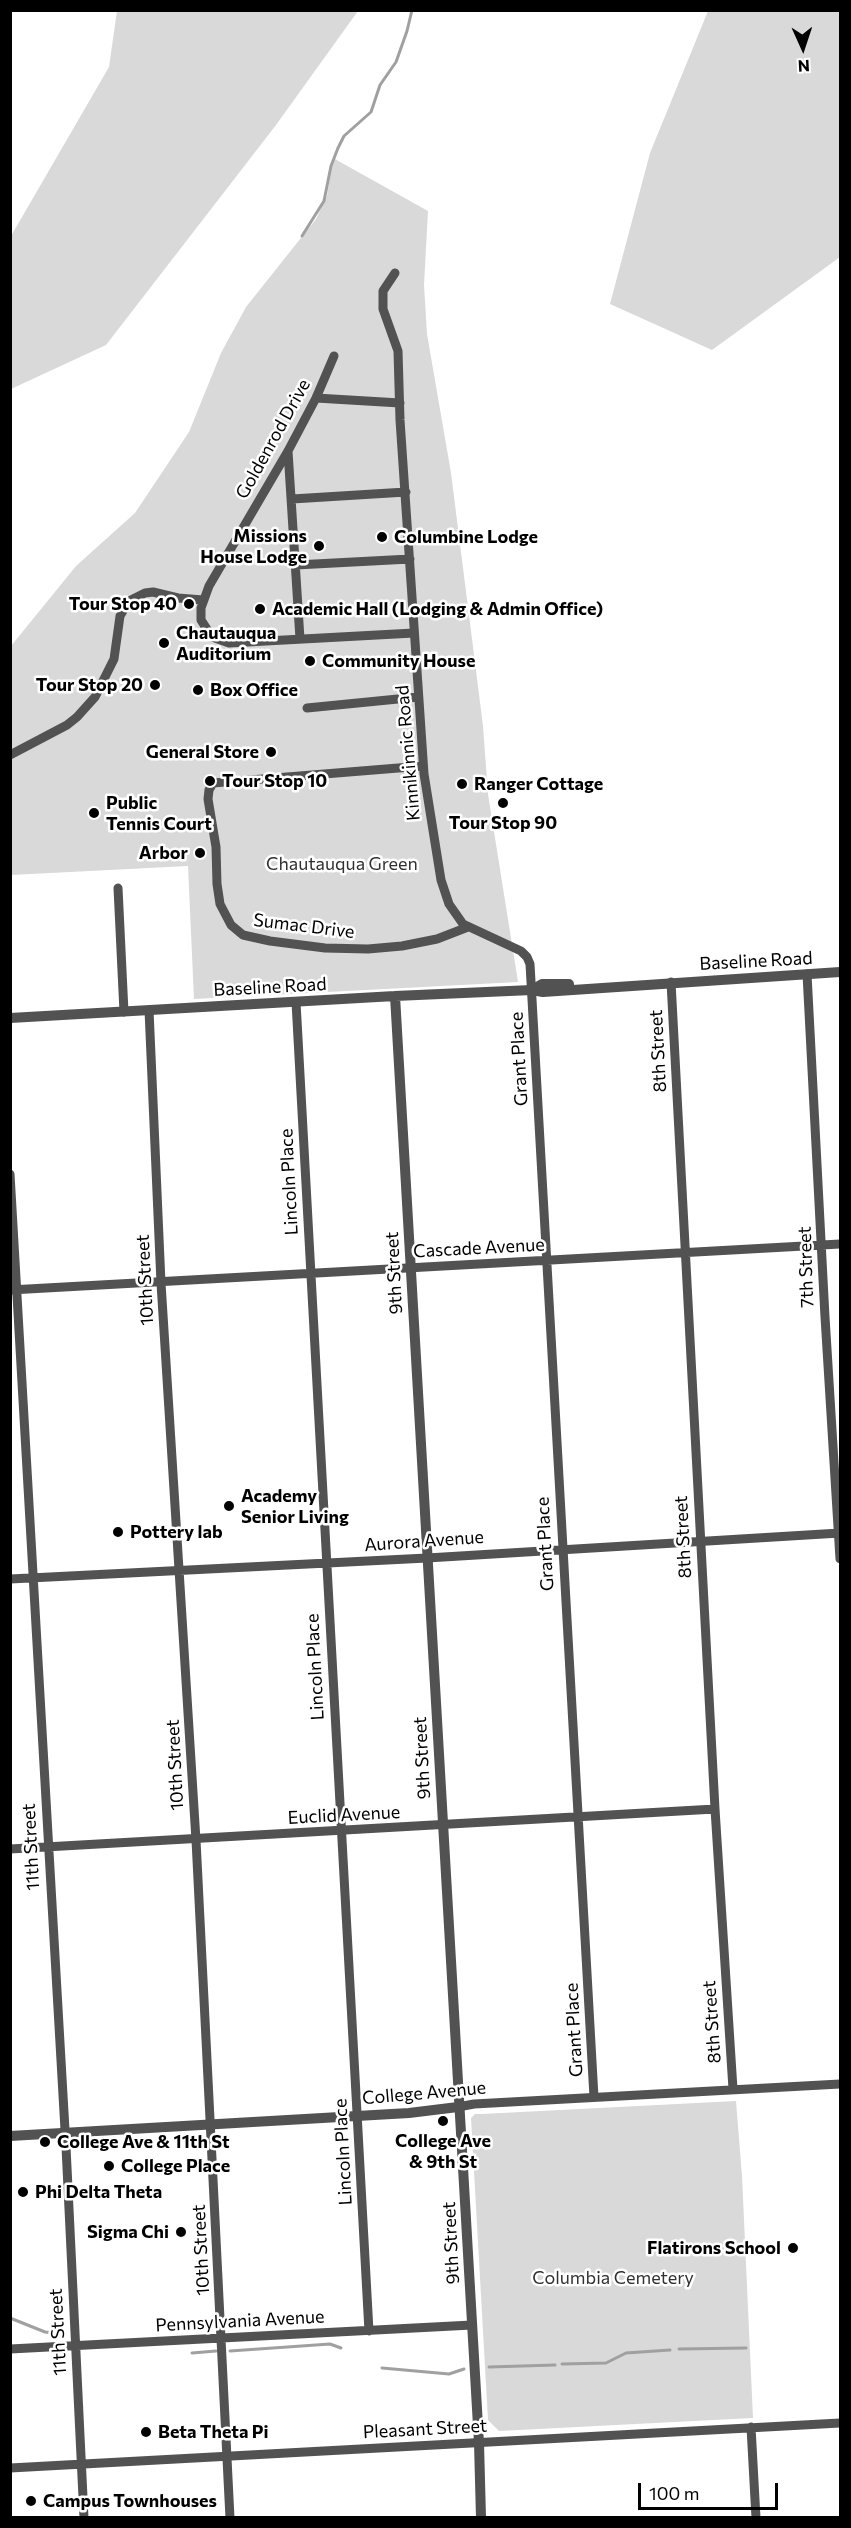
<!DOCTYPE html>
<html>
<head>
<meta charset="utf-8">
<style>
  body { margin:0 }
  #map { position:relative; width:851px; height:2528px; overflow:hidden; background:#fff; font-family:Commissioner,sans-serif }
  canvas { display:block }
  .frame { position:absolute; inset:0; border:12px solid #000; pointer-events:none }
  .north { position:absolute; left:773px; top:18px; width:60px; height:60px; -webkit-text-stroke:4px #fff; paint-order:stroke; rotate:177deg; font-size:16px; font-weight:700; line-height:24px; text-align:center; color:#000 }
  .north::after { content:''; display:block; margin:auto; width:21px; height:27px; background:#000; clip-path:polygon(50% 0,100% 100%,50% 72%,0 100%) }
  .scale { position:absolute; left:638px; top:2483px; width:140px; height:27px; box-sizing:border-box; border:3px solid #000; border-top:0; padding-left:8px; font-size:18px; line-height:21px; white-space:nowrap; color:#000; -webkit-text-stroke:4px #fff; paint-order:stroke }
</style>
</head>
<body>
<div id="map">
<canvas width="851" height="2528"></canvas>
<div class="frame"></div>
<div class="north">N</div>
<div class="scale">100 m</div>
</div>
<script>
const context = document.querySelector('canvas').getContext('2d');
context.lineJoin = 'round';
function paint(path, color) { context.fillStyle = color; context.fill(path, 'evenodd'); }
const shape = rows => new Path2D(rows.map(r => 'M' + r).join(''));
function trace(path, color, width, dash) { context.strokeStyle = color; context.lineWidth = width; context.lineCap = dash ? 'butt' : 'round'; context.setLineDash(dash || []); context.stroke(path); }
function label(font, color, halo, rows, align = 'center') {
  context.font = font + ' Commissioner,sans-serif'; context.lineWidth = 5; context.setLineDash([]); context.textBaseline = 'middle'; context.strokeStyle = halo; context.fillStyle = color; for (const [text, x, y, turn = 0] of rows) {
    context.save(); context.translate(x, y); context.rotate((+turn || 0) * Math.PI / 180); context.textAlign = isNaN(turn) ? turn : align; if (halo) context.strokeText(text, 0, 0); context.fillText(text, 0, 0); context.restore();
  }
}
paint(shape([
  [117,11,358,11,276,125,106,345,11,389,11,236,109,67],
  [708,11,840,11,840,257,712,350,610,304,650,153],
  [333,158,428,211,424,285,427,334,451,473,483,726,488,794,518,982,194,999,188,866,11,875,11,646,76,566,135,513,189,432,221,353,246,307,316,219,327,196],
  [736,2101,742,2176,753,2418,499,2431,488,2420,471,2118,475,2114,482,2114]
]), '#d9d9d9');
trace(shape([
  [302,236,324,201,331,166,338,148,344,136,371,112,380,85,396,62,407,31,412,10],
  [10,2318,45,2332,54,2333],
  [679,2349,746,2348],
  [230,2351,330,2344,341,2348],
  [192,2353,216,2351],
  [562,2364,606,2363,626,2353,670,2350],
  [489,2367,555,2365],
  [382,2368,449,2374,464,2369]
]), '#a0a0a0', 3);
trace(shape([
  [395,273,383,291,383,309,398,351,400,420,424,774,441,880,449,904,463,924,521,951,527,957,530,964,594,2097],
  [334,356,316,398,288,451,209,586,201,608,201,620,212,637,229,643,414,633],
  [316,398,400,403],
  [288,451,300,639],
  [292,499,406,492],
  [296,565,410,559],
  [307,708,418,697],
  [10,755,67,725,77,717,95,697,114,659,120,616,129,601,145,593,153,592,178,598,203,600],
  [423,766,213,783,209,790,208,799,216,847,217,884,220,904,231,925,243,935,270,941,325,948,368,949,402,946,437,939,468,927],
  [118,888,124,1012],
  [807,974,825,1317,840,1559],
  [671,982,715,1809,733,2089],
  [296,1002,369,2331],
  [149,1010,161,1283,196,1840,230,2518],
  [10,1174,66,2147,84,2518],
  [10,1290,840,1244],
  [10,1579,427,1558,840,1533],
  [10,1849,715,1809],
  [458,2107,474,2104,840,2084],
  [10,2349,472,2325],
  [751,2427,756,2518],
  [10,2468,840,2423]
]), '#525252', 9);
trace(shape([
  [532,990,542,984,569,984],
  [395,996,479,2443,481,2518],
  [10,1018,395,996,532,990,543,992,840,972],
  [10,2136,409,2113,458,2107]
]), '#525252', 10);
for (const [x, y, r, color] of [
  [382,537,6,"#000"],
  [319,546,6,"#000"],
  [189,604,6,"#000"],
  [260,609,6,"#000"],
  [164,643,6,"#000"],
  [310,661,6,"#000"],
  [155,685,6,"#000"],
  [198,690,6,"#000"],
  [271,752,6,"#000"],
  [210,781,6,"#000"],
  [462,784,6,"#000"],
  [503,803,6,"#000"],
  [94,813,6,"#000"],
  [200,853,6,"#000"],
  [229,1506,6,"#000"],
  [118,1532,6,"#000"],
  [443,2121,6,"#000"],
  [45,2142,6,"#000"],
  [109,2166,6,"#000"],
  [23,2192,6,"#000"],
  [181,2232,6,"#000"],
  [793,2248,6,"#000"],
  [146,2432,6,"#000"],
  [31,2501,6,"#000"]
]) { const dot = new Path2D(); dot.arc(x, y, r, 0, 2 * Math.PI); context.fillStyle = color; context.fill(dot); trace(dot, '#fff', 2); }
label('18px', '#000', '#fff', [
  ["Goldenrod Drive",273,439,-61],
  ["Kinnikinnic Road",408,753,-95],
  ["Sumac Drive",304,926,7],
  ["Baseline Road",756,961,-3],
  ["Baseline Road",270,987,-3],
  ["8th Street",658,1051,-93],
  ["Grant Place",519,1059,-93],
  ["Lincoln Place",289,1182,-93],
  ["Cascade Avenue",479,1248,-3],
  ["7th Street",806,1267,-92],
  ["9th Street",394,1273,-93],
  ["10th Street",145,1280,-93],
  ["8th Street",683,1537,-93],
  ["Aurora Avenue",424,1541,-4],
  ["Grant Place",545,1544,-93],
  ["Lincoln Place",315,1667,-93],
  ["9th Street",422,1758,-93],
  ["10th Street",175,1765,-93],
  ["Euclid Avenue",344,1815,-3],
  ["11th Street",31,1847,-93],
  ["8th Street",712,2022,-94],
  ["Grant Place",574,2030,-93],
  ["College Avenue",424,2093,-5],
  ["Lincoln Place",343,2152,-93],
  ["9th Street",451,2243,-93],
  ["10th Street",201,2250,-93],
  ["Pennsylvania Avenue",240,2321,-3],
  ["11th Street",58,2332,-93],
  ["Pleasant Street",425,2429,-3]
]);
label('bold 18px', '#000', '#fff', [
  ["Missions",307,536,"right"],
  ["House Lodge",307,557,"right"],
  ["Columbine Lodge",394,537],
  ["Tour Stop 40",177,604,"right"],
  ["Academic Hall (Lodging & Admin Office)",272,609],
  ["Chautauqua",176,633],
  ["Auditorium",176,654],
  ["Community House",322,661],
  ["Tour Stop 20",143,685,"right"],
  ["Box Office",210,690],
  ["General Store",259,752,"right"],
  ["Tour Stop 10",222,781],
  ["Ranger Cottage",474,784],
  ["Public",106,803],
  ["Tennis Court",106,824],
  ["Tour Stop 90",503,823,"center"],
  ["Arbor",188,853,"right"],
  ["Academy",241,1496],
  ["Senior Living",241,1517],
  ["Pottery lab",130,1532],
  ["College Ave",443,2141,"center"],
  ["& 9th St",443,2162,"center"],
  ["College Ave & 11th St",57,2142],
  ["College Place",121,2166],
  ["Phi Delta Theta",35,2192],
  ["Sigma Chi",169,2232,"right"],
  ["Flatirons School",781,2248,"right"],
  ["Beta Theta Pi",158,2432],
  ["Campus Townhouses",43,2501]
], 'left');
label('18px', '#303030', '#fff', [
  ["Chautauqua Green",342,864],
  ["Columbia Cemetery",613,2278]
]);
</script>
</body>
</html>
